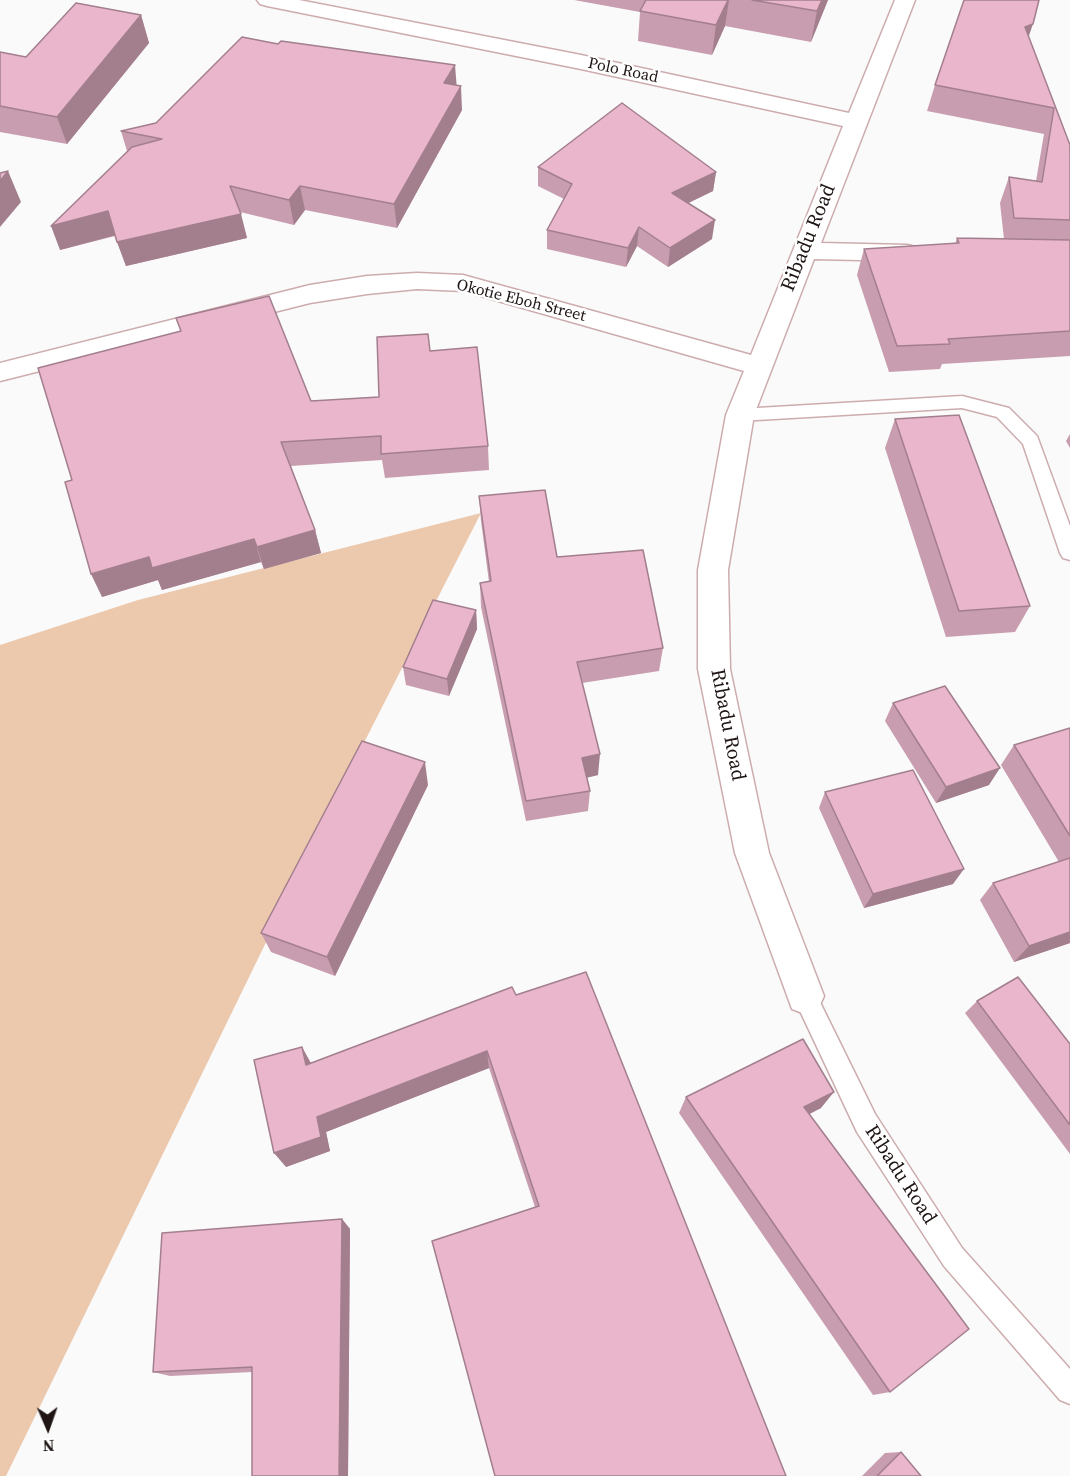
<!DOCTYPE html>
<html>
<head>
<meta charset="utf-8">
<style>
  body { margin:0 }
  #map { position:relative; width:1070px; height:1476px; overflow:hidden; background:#fafafa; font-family:"Source Serif 4",serif }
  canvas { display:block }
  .north { position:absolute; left:18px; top:1398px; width:60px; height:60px; -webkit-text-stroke:4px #fff; paint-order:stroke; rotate:178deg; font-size:16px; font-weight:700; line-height:24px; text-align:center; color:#201515 }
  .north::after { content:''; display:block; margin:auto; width:21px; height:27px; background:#201515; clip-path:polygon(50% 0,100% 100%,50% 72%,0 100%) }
</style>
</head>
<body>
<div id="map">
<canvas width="1070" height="1476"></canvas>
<div class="north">N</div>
</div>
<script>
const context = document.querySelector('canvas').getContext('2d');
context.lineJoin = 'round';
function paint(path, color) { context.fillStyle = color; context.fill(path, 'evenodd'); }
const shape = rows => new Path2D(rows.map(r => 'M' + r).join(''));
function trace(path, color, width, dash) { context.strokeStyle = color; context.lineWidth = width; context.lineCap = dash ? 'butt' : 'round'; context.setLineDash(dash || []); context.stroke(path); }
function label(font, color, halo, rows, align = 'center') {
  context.font = font + ' "Source Serif 4",serif'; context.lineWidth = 5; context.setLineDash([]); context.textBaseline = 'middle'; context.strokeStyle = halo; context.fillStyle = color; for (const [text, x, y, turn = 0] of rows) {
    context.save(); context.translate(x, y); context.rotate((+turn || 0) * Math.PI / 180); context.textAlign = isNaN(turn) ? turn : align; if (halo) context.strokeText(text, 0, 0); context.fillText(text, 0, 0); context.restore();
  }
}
paint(shape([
  [481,513,348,774,6,1476,0,1476,0,645,138,600]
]), '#ecc8ad');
const service = shape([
  [962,396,1009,408,1037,436,1070,526,1070,560,1063,558,1060,553,1023,444,997,417,962,408,740,421,734,419,731,415,734,411,740,409,962,396],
  [805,985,813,988,875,1114,962,1248,1070,1369,1070,1404,1060,1400,944,1266,857,1132,793,996,797,988,805,985]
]);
const minor = shape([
  [257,0,299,0,581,55,849,113,895,0,915,0,821,243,907,245,916,247,920,253,916,259,907,261,814,259,754,415,728,570,730,669,769,853,824,996,818,1009,805,1014,792,1009,735,853,698,669,698,570,726,415,744,371,463,291,417,289,367,294,310,303,0,381,0,363,310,285,367,276,417,273,463,275,751,355,843,126,581,69,267,6,260,4,257,0]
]);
trace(service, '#cdacae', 3);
trace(minor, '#cdacae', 3);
paint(service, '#fff');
paint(minor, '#fff');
paint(shape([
  [574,0,828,0,811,42,725,26,712,55,638,41,640,12],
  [141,15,149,43,67,144,0,132,0,52,26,57],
  [1028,36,1070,145,1070,356,942,364,940,369,889,372,857,275,864,249,955,244,957,238,1004,239,1000,203,1009,177,1036,181,1044,134,927,111,935,85],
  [456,85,462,110,397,228,305,210,294,225,240,212,247,238,126,266,115,236,60,250,127,151,121,131],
  [538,167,716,172,713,191,688,203,712,239,668,267,637,246,626,267,547,249,547,230,564,199,538,186],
  [430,351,488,446,489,470,385,478,382,460,291,466,315,530,321,553,264,569,261,562,162,590,158,580,102,597,311,401,379,397],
  [895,419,1030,606,1015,632,946,637,885,448],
  [1070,434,1070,448,1066,441],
  [479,496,557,557,663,648,659,671,582,683,598,775,586,778,590,791,588,811,526,821,481,607,480,583,489,582,481,521],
  [476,610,477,629,449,696,406,685,403,667],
  [893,703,989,785,936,803,885,721],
  [1070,728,1070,943,1014,962,980,900,993,883,1059,862,1001,765,1014,745],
  [428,785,335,976,271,952,261,933],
  [825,792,953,884,864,908,819,808],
  [516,995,786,1476,535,1207,489,1068,326,1132,330,1151,286,1167,302,1047,311,1063],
  [977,1001,1070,1044,1070,1154,965,1013],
  [686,1097,821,1108,809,1114,890,1392,873,1395,679,1113],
  [342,1219,350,1229,348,1476,252,1476,252,1372,170,1376,153,1372],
  [901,1452,921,1476,862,1476,885,1453]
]), '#c89daf');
paint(shape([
  [728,0,729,0,725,26,712,55,716,25],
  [822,0,828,0,811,42,817,11],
  [141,15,149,43,67,144,57,117],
  [1033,24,1024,50,1025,27],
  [455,65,457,90,444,83],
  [461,86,462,110,397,228,394,204],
  [8,171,21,202,0,227,0,181],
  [716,172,713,191,670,212,672,193],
  [300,186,305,210,294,225,289,200],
  [108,211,116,235,60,250,51,226],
  [241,214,247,238,126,266,117,242],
  [715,220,712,239,668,267,670,248],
  [639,227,637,246,626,267,628,248],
  [315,530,321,553,264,569,257,547],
  [254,539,261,562,162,590,158,580,102,597,91,574,149,557],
  [476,610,477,629,449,696,447,679],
  [600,754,598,775,580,779,582,758],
  [425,762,428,785,335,976,327,957],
  [1000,768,989,785,936,803,946,787],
  [964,869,953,884,864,908,873,894],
  [1070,932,1070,943,1014,962,1029,946],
  [302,1047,311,1064,306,1065],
  [487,1051,489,1068,326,1132,330,1151,286,1167,274,1153,317,1117],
  [834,1092,821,1108,792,1123,804,1107],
  [342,1219,350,1229,348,1476,339,1476]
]), '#a37f8e');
const building = shape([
  [646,0,728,0,716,25,640,11,646,0],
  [752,0,822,0,817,11,752,0],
  [964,0,1039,0,1033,24,1025,27,1070,145,1070,220,1014,218,1009,177,1042,182,1054,108,935,85,964,0],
  [76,3,141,15,57,117,0,106,0,52,26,57,76,3],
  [242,37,278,44,281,41,455,65,444,83,461,86,394,204,300,186,289,200,230,186,241,214,117,242,108,211,51,226,132,147,162,139,121,131,156,123,242,37],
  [622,103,716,172,672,193,715,220,670,248,639,227,628,248,547,230,572,184,538,167,622,103],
  [8,171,0,181,0,173,8,171],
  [957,238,1070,240,1070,331,948,339,950,344,897,346,864,249,959,243,957,238],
  [269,296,311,401,379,397,377,337,428,334,430,351,477,347,488,446,381,454,381,436,281,442,315,530,257,547,254,539,152,568,149,557,91,574,65,482,72,480,38,368,181,331,176,318,269,296],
  [959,415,1030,606,959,611,895,419,959,415],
  [545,490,557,557,643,550,663,648,577,662,600,754,582,758,590,791,526,801,480,583,491,581,479,496,545,490],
  [433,600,476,610,447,679,403,667,433,600],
  [945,686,1000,768,946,787,893,703,945,686],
  [1070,728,1070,836,1014,745,1070,728],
  [362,741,425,762,327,957,261,933,362,741],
  [913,770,964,869,873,894,825,792,913,770],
  [1070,858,1070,932,1029,946,993,883,1070,858],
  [586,972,786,1476,495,1476,432,1241,539,1206,487,1051,317,1117,321,1137,274,1153,254,1060,302,1047,306,1065,512,987,516,995,586,972],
  [1018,977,1070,1044,1070,1125,977,1001,1018,977],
  [803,1039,834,1092,804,1107,969,1329,890,1392,686,1097,803,1039],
  [342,1219,339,1476,252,1476,252,1367,153,1372,162,1233,342,1219],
  [901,1452,921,1476,877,1476,901,1452]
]);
paint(building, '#e9b6cb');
trace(building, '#a37f8e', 1.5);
label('16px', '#201515', '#fff', [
  ["Polo Road",623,71,12],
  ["Okotie Eboh Street",521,301,14]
]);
label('20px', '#201515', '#fff', [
  ["Ribadu Road",809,238,-68],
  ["Ribadu Road",727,725,79],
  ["Ribadu Road",900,1175,57]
]);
</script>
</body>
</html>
